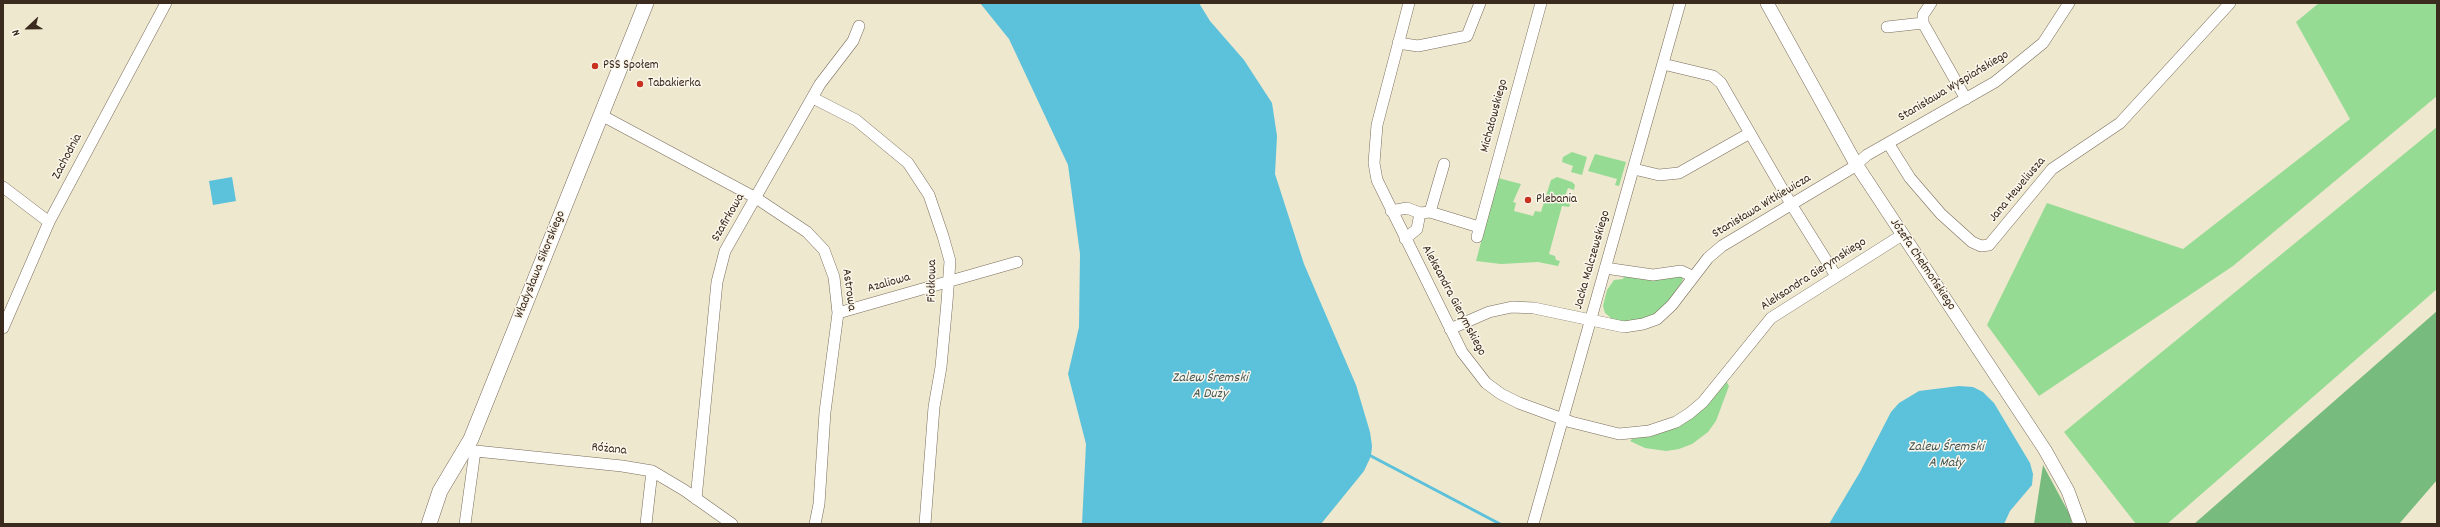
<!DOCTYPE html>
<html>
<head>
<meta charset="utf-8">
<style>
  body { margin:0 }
  #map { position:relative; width:2440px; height:527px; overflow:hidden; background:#eee8ce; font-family:Dekko,sans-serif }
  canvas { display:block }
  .frame { position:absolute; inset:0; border:4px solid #3b2a1e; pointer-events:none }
  .north { position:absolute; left:8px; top:8px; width:40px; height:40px; -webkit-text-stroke:3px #fbf7ec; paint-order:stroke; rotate:248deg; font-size:11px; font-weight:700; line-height:16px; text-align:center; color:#3b2a1e }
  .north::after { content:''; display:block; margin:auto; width:14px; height:18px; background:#3b2a1e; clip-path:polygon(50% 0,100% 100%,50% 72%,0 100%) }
</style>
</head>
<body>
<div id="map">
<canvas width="2440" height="527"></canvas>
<div class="frame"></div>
<div class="north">N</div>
</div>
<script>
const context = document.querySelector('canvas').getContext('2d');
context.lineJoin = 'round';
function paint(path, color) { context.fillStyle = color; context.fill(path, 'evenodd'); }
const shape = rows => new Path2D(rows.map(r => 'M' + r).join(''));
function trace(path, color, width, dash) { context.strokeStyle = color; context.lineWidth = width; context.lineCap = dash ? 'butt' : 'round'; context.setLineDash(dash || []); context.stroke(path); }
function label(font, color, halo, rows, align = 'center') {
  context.font = font + ' Dekko,sans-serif'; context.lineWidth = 3; context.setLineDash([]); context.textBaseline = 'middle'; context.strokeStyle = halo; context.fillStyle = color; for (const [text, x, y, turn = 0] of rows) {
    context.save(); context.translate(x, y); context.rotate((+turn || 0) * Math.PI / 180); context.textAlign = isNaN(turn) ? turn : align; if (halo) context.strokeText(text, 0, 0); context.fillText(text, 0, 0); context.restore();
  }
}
paint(shape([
  [2319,3,2437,3,2437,96,2233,266,2039,396,1987,325,2047,203,2183,249,2350,119,2296,22],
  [2437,127,2437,289,2167,524,2136,524,2064,432],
  [1572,152,1587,157,1582,175,1571,172,1573,166,1562,162,1563,157],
  [1595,154,1626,162,1619,186,1615,185,1617,179,1588,171],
  [1557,177,1572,182,1575,185,1574,190,1568,188,1563,202,1570,204,1569,207,1562,206,1549,254,1555,256,1556,260,1560,261,1558,266,1538,262,1501,264,1476,261,1498,178,1521,184,1513,202,1516,203,1514,211,1533,216,1535,211,1541,212,1551,180],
  [1680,275,1683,278,1682,282,1670,299,1657,313,1647,318,1627,322,1610,320,1610,317,1605,313,1603,306,1607,290,1614,280,1623,279,1624,276,1652,279],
  [1726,381,1729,386,1716,421,1708,432,1692,444,1679,449,1666,451,1645,448,1630,441,1632,439,1653,435]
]), '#95db94');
paint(shape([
  [2437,311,2437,480,2399,524,2194,524],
  [2043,465,2070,515,2072,524,2034,524]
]), '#78bb7e');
paint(shape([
  [980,3,1199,3,1210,21,1244,60,1272,103,1277,136,1275,174,1304,264,1356,385,1370,432,1372,446,1371,456,1364,471,1321,524,1082,524,1086,444,1068,374,1079,327,1080,254,1068,165,1009,39],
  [232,177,236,201,213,205,209,181],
  [1959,386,1973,387,1983,392,1994,403,2030,463,2033,474,2032,485,2010,511,2004,524,1829,524,1860,472,1891,412,1899,403,1919,391]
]), '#5cc1da');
trace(shape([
  [1371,456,1500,524]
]), '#5cc1da', 3);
const minor = shape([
  [1409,3,1377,125,1374,163,1377,180,1462,352,1486,383,1501,394,1519,403,1571,422,1619,434,1649,431,1676,422,1690,413,1703,402,1771,318,1902,235],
  [1931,3,1923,15,1923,23,1966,99],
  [1887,27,1923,23],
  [1398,43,1418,46,1467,36,1480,3],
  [1663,64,1713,76,1721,83,1791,204,1836,276],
  [813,98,856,120,908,163,929,195,943,236,950,261,947,302,941,367,934,407,925,524],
  [601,115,756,198,807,232,824,250,834,277,838,313,825,412,819,504,815,524],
  [1888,143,1910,178,1941,214,1972,242,1981,246,1989,245,2052,169,2120,123,2230,3],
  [1634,169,1659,175,1679,173,1750,133],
  [3,187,49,222],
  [1391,211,1407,208,1420,213,1430,212,1479,227],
  [1430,212,1444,164],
  [1477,237,1541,3],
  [1405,239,1417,229,1420,213],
  [1605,268,1653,275,1681,271,1692,276],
  [838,313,1017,262],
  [3,328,49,222,166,3],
  [1450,329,1489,312,1512,307,1534,308,1624,327,1643,324,1657,319,1672,305,1708,258,1722,246,1852,168,1867,155,1995,82,2043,43,2069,3],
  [466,450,622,466,652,471,684,490,732,524],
  [696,499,717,282,725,251,820,84,853,41,859,26],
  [465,524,475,451],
  [646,524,652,471],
  [1533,524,1680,3]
]);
const tertiary = shape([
  [1767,3,1856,164,2045,450,2068,491,2080,524]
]);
const secondary = shape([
  [429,524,440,491,471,439,646,3]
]);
trace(minor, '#7a6c5c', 12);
trace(tertiary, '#7a6c5c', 14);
trace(secondary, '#7a6c5c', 16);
trace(minor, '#fff', 11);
trace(tertiary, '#fff', 13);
trace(secondary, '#fff', 15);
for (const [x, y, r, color] of [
  [595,66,4,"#c8321e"],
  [640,84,4,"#c8321e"],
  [1528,200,4,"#c8321e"]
]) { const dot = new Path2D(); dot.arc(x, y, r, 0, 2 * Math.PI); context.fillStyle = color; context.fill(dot); trace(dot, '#fbf7ec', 1.5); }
label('13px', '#3b2a1e', '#fbf7ec', [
  ["PSS Społem",603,66],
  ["Tabakierka",648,84],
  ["Plebania",1536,200]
], 'left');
label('13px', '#3b2a1e', '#fbf7ec', [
  ["Stanisława Wyspiańskiego",1954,87,-31],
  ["Michałowskiego",1495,116,-75],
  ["Zachodnia",68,157,-62],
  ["Jana Heweliusza",2018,190,-50],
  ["Stanisława Witkiewicza",1762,207,-31],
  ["Szafirkowa",729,218,-60],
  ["Jacka Malczewskiego",1593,260,-74],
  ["Władysława Sikorskiego",541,265,-68],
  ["Józefa Chełmońskiego",1922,265,56],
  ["Aleksandra Gierymskiego",1814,275,-33],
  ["Fiołkowa",933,281,-89],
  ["Azaliowa",889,284,-16],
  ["Astrowa",848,290,82],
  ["Aleksandra Gierymskiego",1453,301,62],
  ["Różana",609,450,6]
]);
label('italic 14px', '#455756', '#fbf7ec', [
  ["Zalew Śremski",1210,379],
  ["A Duży",1210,395],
  ["Zalew Śremski",1946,448],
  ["A Mały",1946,464]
]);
</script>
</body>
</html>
